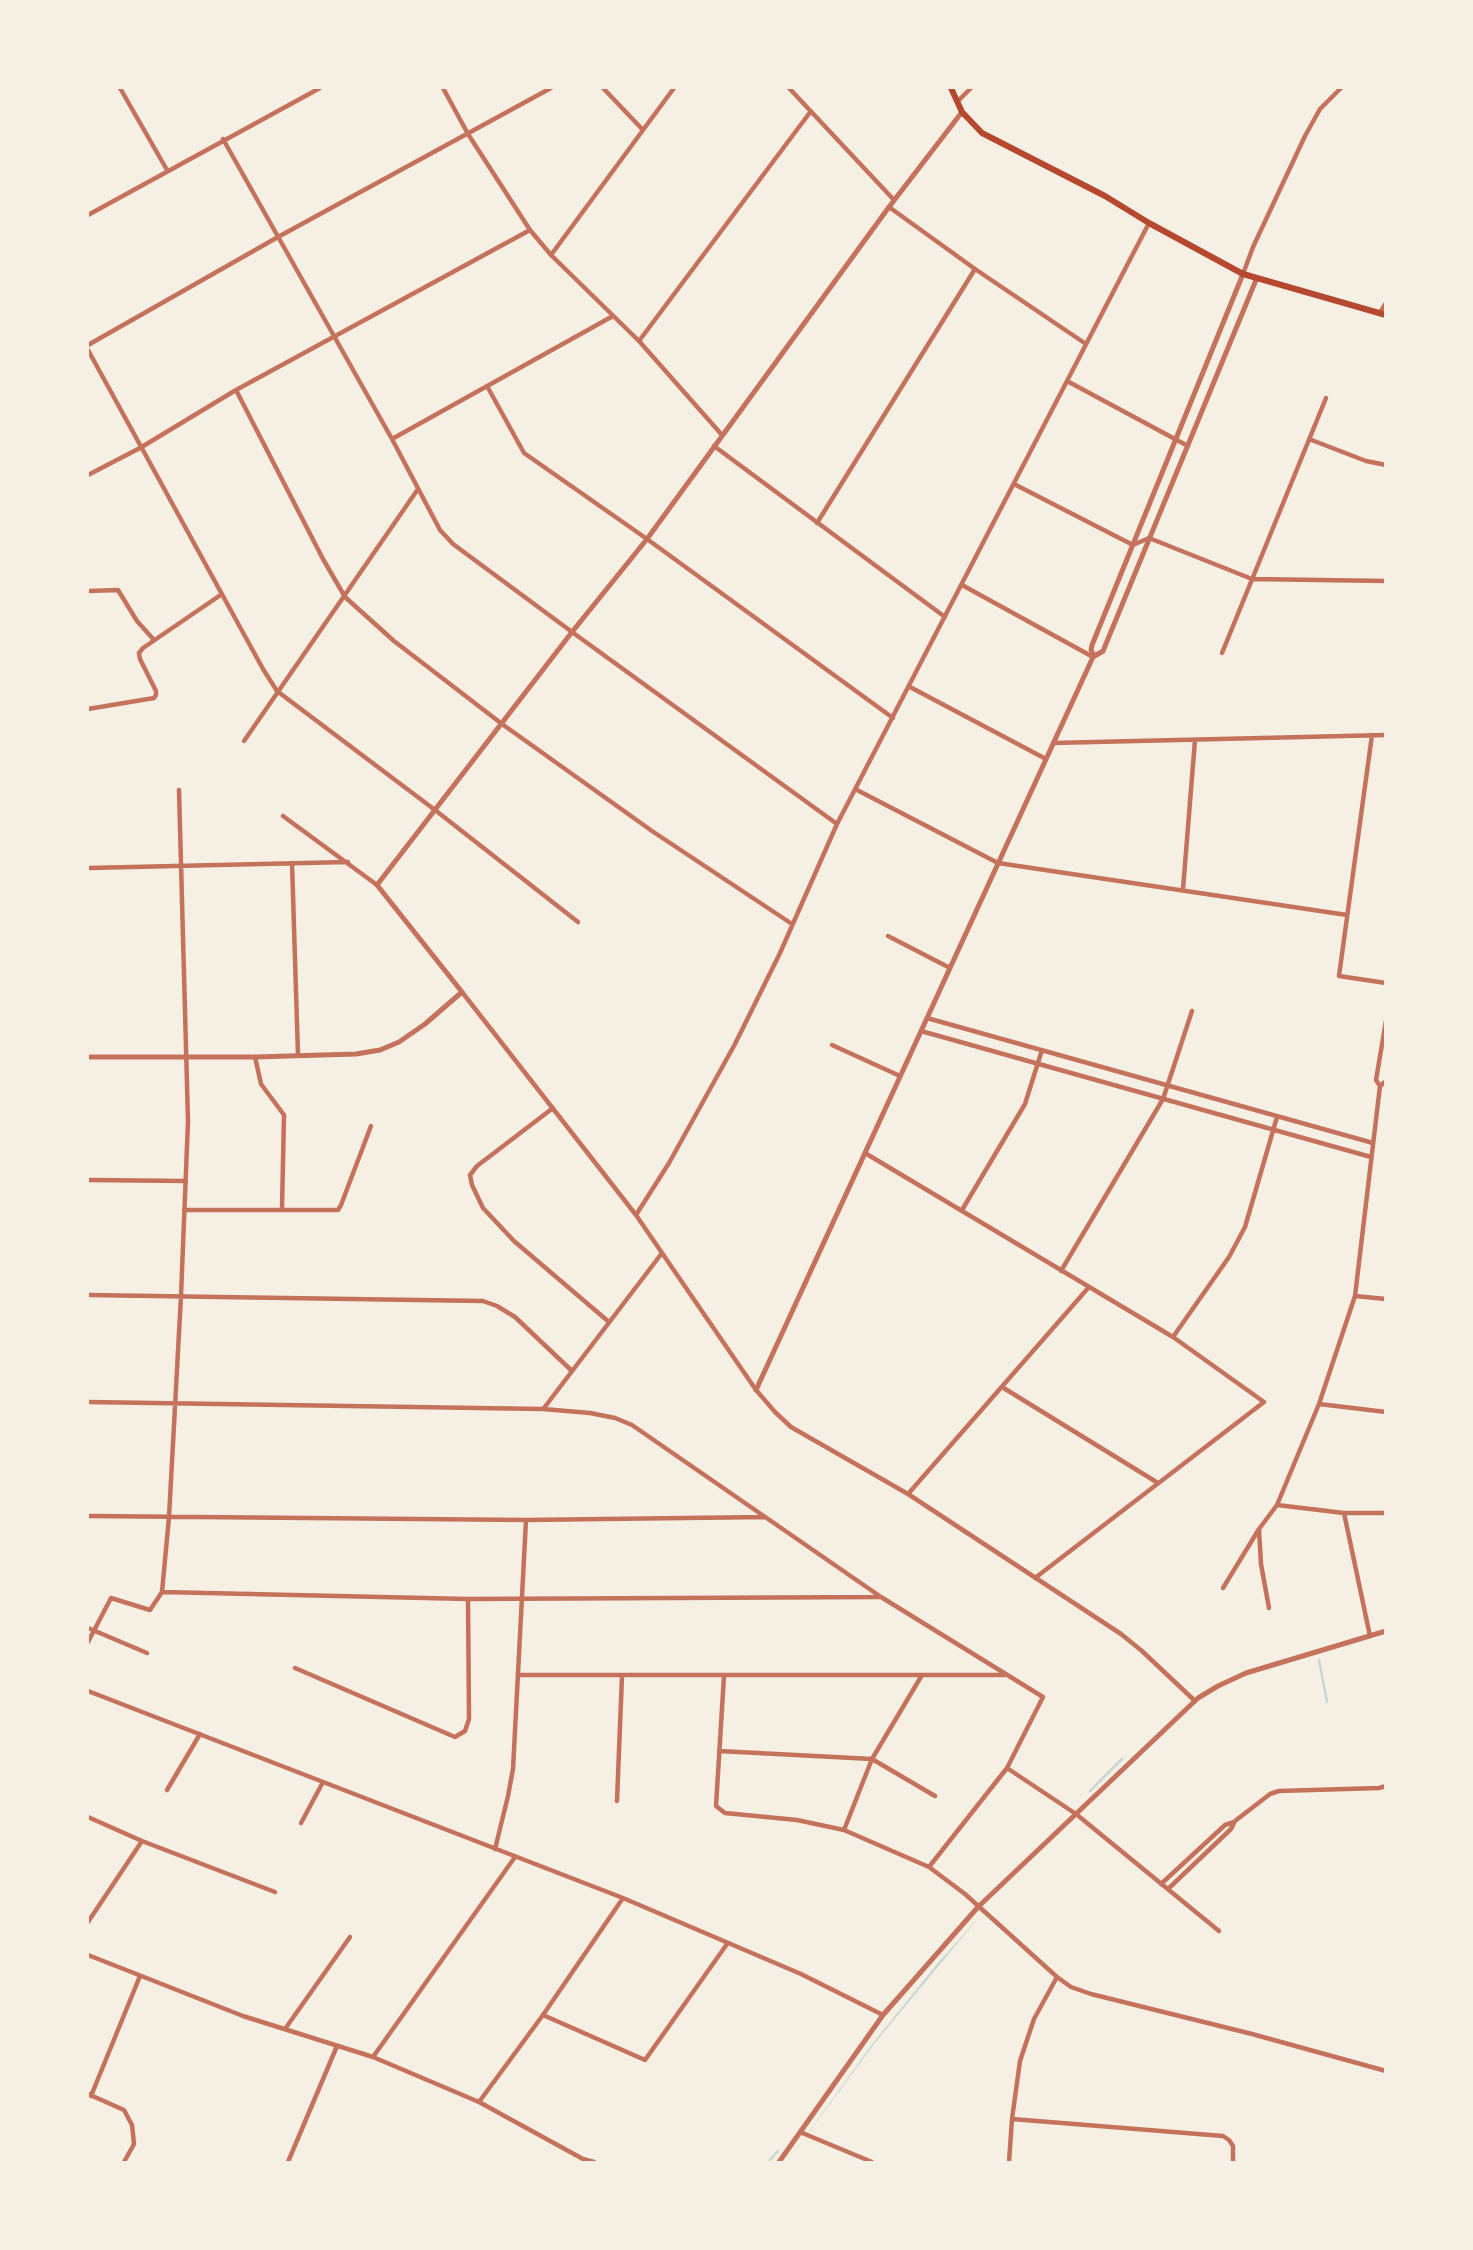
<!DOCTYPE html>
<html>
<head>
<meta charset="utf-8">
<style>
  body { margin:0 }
  #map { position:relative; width:1473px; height:2250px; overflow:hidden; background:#f6efe4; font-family:"Exo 2",sans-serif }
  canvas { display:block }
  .frame { position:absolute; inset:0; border:89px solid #f6efe4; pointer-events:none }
</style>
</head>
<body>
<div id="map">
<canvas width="1473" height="2250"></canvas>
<div class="frame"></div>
</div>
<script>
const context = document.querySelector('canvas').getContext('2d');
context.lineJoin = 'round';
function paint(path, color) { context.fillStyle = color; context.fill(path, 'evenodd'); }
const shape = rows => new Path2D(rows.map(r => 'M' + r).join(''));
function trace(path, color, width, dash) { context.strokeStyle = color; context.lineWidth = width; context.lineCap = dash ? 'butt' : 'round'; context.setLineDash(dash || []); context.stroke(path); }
paint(shape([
  [980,1916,874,2044,787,2162,873,2043,937,1964]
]), '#c9d6d2');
trace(shape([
  [1319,1660,1327,1702],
  [1090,1791,1122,1759],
  [768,2162,778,2151]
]), '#c9d6d2', 2.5);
trace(shape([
  [120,88,167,170],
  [443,88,468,134,530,230,551,255,639,341,722,435],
  [603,88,643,130],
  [789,88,894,200],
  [958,101,971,88],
  [223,139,392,439,440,530,453,544,572,632,837,824],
  [889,207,975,269,1086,344],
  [88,215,320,88],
  [551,255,674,88],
  [1243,274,1253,247,1305,136,1320,109,1341,88],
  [1379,314,1386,303],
  [639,341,811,111],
  [88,345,278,237,551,88],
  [88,350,263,669,277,691,435,810,578,922],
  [1067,381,1188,446],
  [487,386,524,453,647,539,893,718],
  [236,390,323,559,345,597,394,641,502,724,652,831,792,924],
  [392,439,613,316],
  [1309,439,1366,461,1386,465],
  [714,446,945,617],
  [88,475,140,448,236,390,530,230],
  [1014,484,1133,545,1149,538,1252,579,1386,581],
  [817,523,975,269],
  [962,585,1093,657],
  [88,591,118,590,137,621,154,640],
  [1222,653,1326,398],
  [910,687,1046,759],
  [88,709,154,698,156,695,156,691,140,659,139,653,143,648,222,594],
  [1372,735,1339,976,1386,983],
  [244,741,418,489],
  [1053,743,1386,735],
  [857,790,998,863,1347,915],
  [283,816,377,885],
  [292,863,298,1055],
  [88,868,348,862],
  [1183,889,1195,740],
  [888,936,950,968],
  [462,992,636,1215,756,1390,775,1412,791,1427,908,1494,1121,1634,1142,1651,1195,1701],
  [927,1018,1373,1143],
  [921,1031,1371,1157],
  [832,1045,900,1076],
  [255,1057,261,1084,284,1115,282,1209],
  [1380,1086,1386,1081],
  [553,1108,477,1166,470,1175,472,1185,483,1208,514,1241,609,1322],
  [865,1153,1173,1337,1264,1402,1035,1578],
  [88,1180,186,1181],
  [184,1210,338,1210,341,1205,371,1126],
  [962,1210,1025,1104,1042,1050],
  [636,1215,669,1163,735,1044,780,953,837,824,1149,223],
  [1061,1271,1163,1099,1192,1011],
  [88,1295,483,1301,497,1306,515,1317,572,1371],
  [1355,1296,1386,1299],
  [1173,1337,1229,1257,1245,1227,1277,1117],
  [1002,1387,1158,1483],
  [88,1402,543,1409,590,1413,615,1418,632,1425,881,1597,1043,1697,1007,1768,929,1867],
  [1319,1404,1386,1412],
  [544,1408,662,1253],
  [908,1494,1089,1287],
  [1277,1505,1344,1513,1386,1513],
  [1344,1513,1370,1636],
  [88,1516,526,1520,765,1517],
  [1259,1530,1261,1564,1269,1608],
  [1223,1588,1259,1529,1277,1505,1319,1404,1355,1296,1380,1086,1376,1080,1386,1021],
  [162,1592,468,1599,879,1597],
  [88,1628,147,1653],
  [88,1642,111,1598,150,1610,162,1592,169,1517,181,1296,188,1121,179,790],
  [295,1668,455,1737,465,1731,469,1719,468,1599],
  [519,1675,1004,1675],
  [724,1676,716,1806,725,1813,797,1820,844,1830,929,1867,965,1894,1057,1977,1071,1987,1091,1994,1252,2034,1386,2071],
  [88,1691,623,1898,801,1974,883,2015],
  [719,1751,872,1759,935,1796],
  [1007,1768,1076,1814,1219,1931],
  [167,1790,200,1734],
  [617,1801,622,1676],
  [88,1817,142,1841,275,1892],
  [301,1823,323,1782],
  [844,1830,872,1759,922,1675],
  [495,1849,508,1796,513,1769,526,1520],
  [1161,1884,1225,1825,1234,1822],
  [1168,1889,1231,1829,1235,1821,1270,1794,1279,1791,1379,1788,1386,1786],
  [88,1922,142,1841],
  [88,1955,243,2016,373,2057,479,2102,583,2159,594,2162],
  [543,2015,645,2060,727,1944],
  [285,2029,350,1937],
  [373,2057,515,1857],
  [88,2094,124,2110,132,2125,134,2144,124,2162],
  [91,2096,140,1976],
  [479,2102,543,2015,623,1898],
  [1012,2119,1223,2136,1229,2140,1233,2146,1233,2162],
  [800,2132,872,2162],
  [288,2162,337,2046],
  [1009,2162,1012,2119,1020,2061,1034,2019,1057,1977]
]), '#c5725c', 4.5);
trace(shape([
  [1094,655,1091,650,1092,645,1243,274],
  [88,1057,255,1057,356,1054,380,1050,399,1042,425,1024,462,992,377,885,572,632,647,539,889,207,962,112],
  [756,1390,1093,657,1103,651,1256,280],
  [779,2162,883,2015,978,1907,1198,1698,1218,1686,1246,1673,1386,1631]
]), '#c5725c', 5);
trace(shape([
  [951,88,962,112,982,133,1105,196,1149,223,1243,274,1386,315]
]), '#b5482f', 6);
</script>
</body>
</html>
